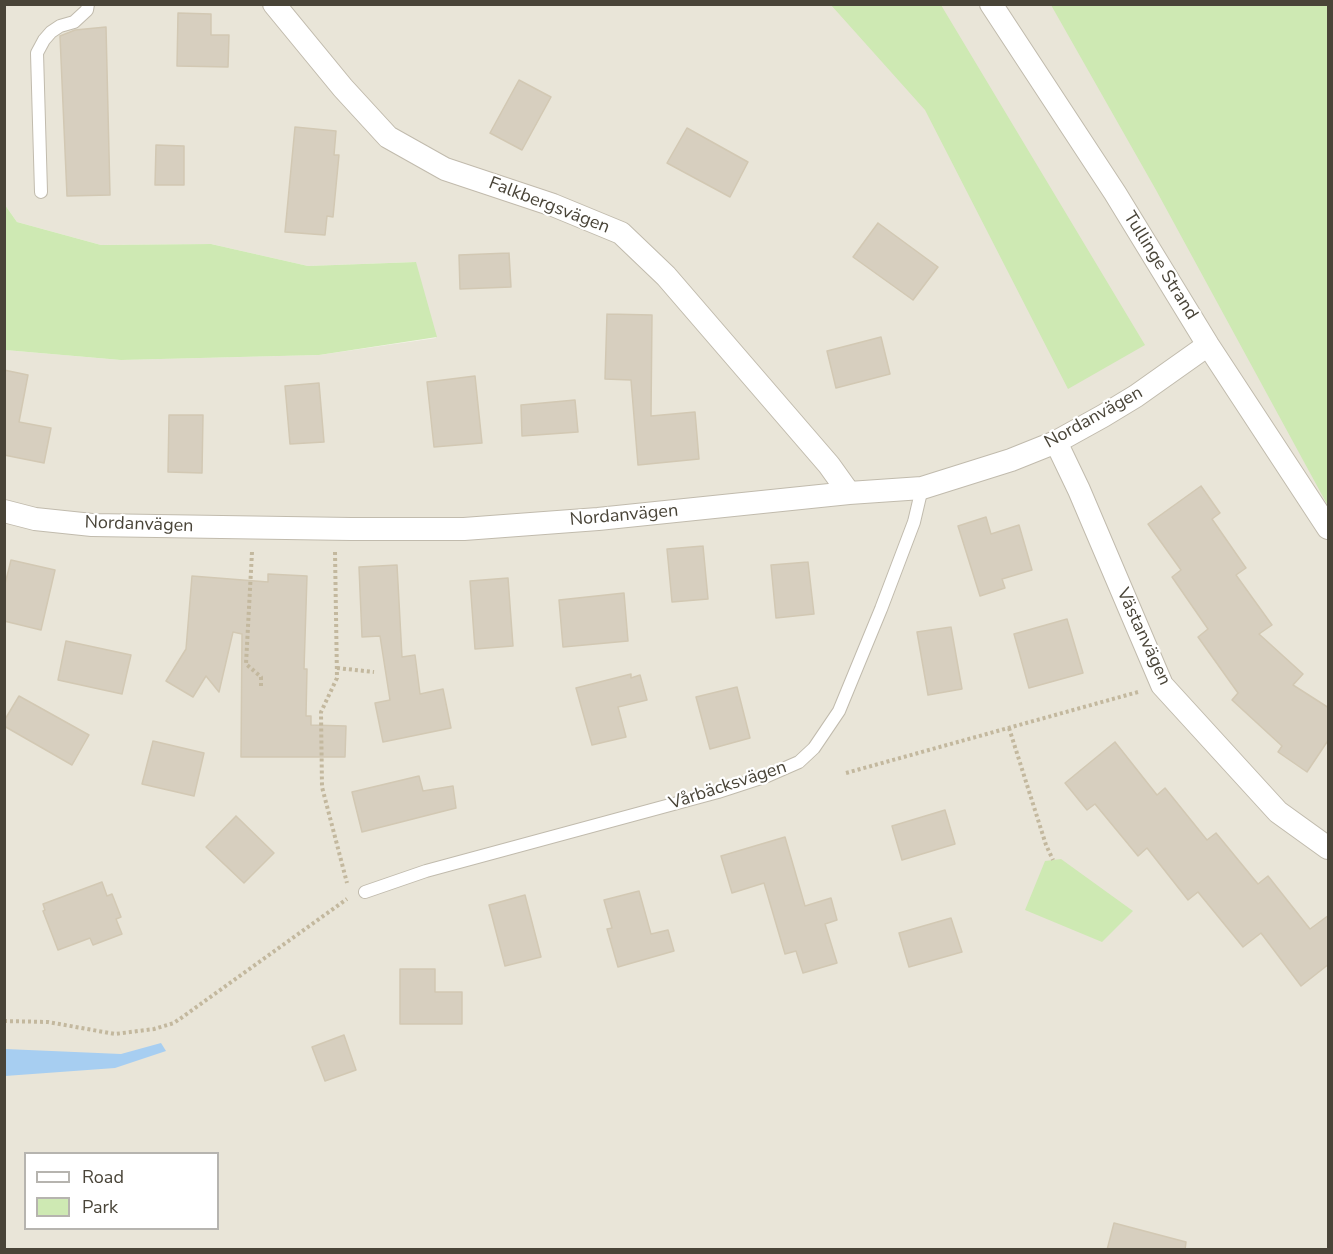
<!DOCTYPE html>
<html>
<head>
<meta charset="utf-8">
<style>
  body { margin:0 }
  #map { position:relative; width:1333px; height:1254px; overflow:hidden; background:#f5f3ea; font-family:"Nunito Sans",sans-serif }
  canvas { display:block }
  .frame { position:absolute; inset:0; border:6px solid #494438; pointer-events:none }
  .legend { position:absolute; left:24px; top:1152px; width:195px; height:78px; box-sizing:border-box; background:#fff; border:2px solid #b6b4af; margin:0; padding:8px 10px; list-style:none; font-size:18px; color:#494438 }
  .legend li { display:flex; align-items:center; gap:12px; height:30px }
  .legend b { width:30px; border:2px solid #b6b4af }
</style>
</head>
<body>
<div id="map">
<canvas width="1333" height="1254"></canvas>
<div class="frame"></div>
<ul class="legend">
<li><b style="height:8px;background:#fff"></b>Road</li>
<li><b style="height:16px;background:#cee9b3"></b>Park</li>
</ul>
</div>
<script>
const context = document.querySelector('canvas').getContext('2d');
context.lineJoin = 'round';
function paint(path, color) { context.fillStyle = color; context.fill(path, 'evenodd'); }
const shape = rows => new Path2D(rows.map(r => 'M' + r).join(''));
function trace(path, color, width, dash) { context.strokeStyle = color; context.lineWidth = width; context.lineCap = dash ? 'butt' : 'round'; context.setLineDash(dash || []); context.stroke(path); }
function label(font, color, halo, rows, align = 'center') {
  context.font = font + ' "Nunito Sans",sans-serif'; context.lineWidth = 4.5; context.setLineDash([]); context.textBaseline = 'middle'; context.strokeStyle = halo; context.fillStyle = color; for (const [text, x, y, turn = 0] of rows) {
    context.save(); context.translate(x, y); context.rotate((+turn || 0) * Math.PI / 180); context.textAlign = isNaN(turn) ? turn : align; if (halo) context.strokeText(text, 0, 0); context.fillText(text, 0, 0); context.restore();
  }
}
paint(shape([
  [5,5,1328,5,1328,1249,5,1249,5,350,121,360,319,355,436,338,415,262,308,266,211,244,101,245,17,222,5,205],
  [26,1154,218,1154,218,1228,26,1228]
]), '#e9e5d8');
paint(shape([
  [831,5,941,5,1145,345,1068,389,925,110],
  [1051,5,1328,5,1328,506,1156,190],
  [5,205,17,222,101,245,211,244,308,266,416,262,437,337,319,355,121,360,5,350],
  [1061,859,1133,911,1102,942,1025,910,1045,861]
]), '#cee9b3');
paint(shape([
  [161,1043,166,1051,115,1068,5,1076,5,1049,121,1054]
]), '#a7cef1');
const building = shape([
  [178,13,211,14,211,35,229,35,228,67,177,66,178,13],
  [106,27,110,195,67,196,60,36,75,30,106,27],
  [519,80,551,97,522,150,490,133,519,80],
  [295,127,336,131,334,155,339,155,333,217,327,216,325,235,285,232,295,127],
  [687,128,748,162,730,197,667,163,687,128],
  [156,145,184,146,184,185,155,185,156,145],
  [878,223,938,267,913,300,853,257,878,223],
  [509,253,511,287,460,289,459,255,509,253],
  [607,314,652,315,651,416,695,412,699,459,638,465,631,380,605,379,607,314],
  [881,337,890,374,836,388,827,351,881,337],
  [4,370,28,375,19,422,51,428,44,463,4,455,4,370],
  [475,376,482,443,434,447,427,382,475,376],
  [319,383,324,442,290,444,285,386,319,383],
  [575,400,578,432,522,436,521,405,575,400],
  [169,415,203,415,202,473,168,472,169,415],
  [1201,486,1220,513,1212,519,1246,568,1236,575,1272,625,1259,634,1303,674,1293,685,1329,708,1329,739,1307,772,1278,752,1282,746,1232,700,1238,693,1198,637,1208,629,1172,577,1181,570,1148,524,1201,486],
  [986,517,991,534,1019,525,1032,570,1002,579,1005,588,980,596,958,526,986,517],
  [703,546,708,599,672,602,667,549,703,546],
  [11,560,55,570,41,630,4,621,4,588,11,560],
  [808,562,814,614,776,618,771,565,808,562],
  [397,565,402,657,415,655,420,694,443,689,451,728,383,742,375,703,390,700,380,636,362,637,359,567,397,565],
  [268,574,307,576,304,669,307,669,306,716,311,716,311,725,346,726,345,757,241,757,242,634,233,632,219,692,206,676,193,697,166,681,186,649,192,576,268,582,268,574],
  [508,578,513,646,475,649,470,581,508,578],
  [624,593,628,641,563,647,559,600,624,593],
  [1067,619,1083,673,1029,688,1014,634,1067,619],
  [951,627,962,689,928,695,917,632,951,627],
  [66,641,131,655,122,694,58,680,66,641],
  [631,674,631,678,640,675,647,700,618,707,626,737,592,745,576,688,631,674],
  [737,687,750,738,710,749,696,697,737,687],
  [19,696,89,735,72,765,4,726,4,721,19,696],
  [153,741,204,753,194,796,142,784,153,741],
  [1115,742,1157,795,1165,788,1207,840,1216,833,1258,884,1268,876,1310,929,1329,915,1329,964,1301,986,1261,933,1243,947,1198,892,1188,900,1147,848,1138,856,1095,804,1087,810,1065,783,1115,742],
  [419,776,423,791,453,786,456,808,362,832,352,792,419,776],
  [945,810,955,844,902,860,892,826,945,810],
  [236,816,274,853,244,883,206,847,236,816],
  [785,837,805,906,831,898,837,920,825,924,837,963,803,973,796,951,785,954,764,883,732,893,721,856,785,837],
  [102,882,107,896,112,894,121,917,116,919,122,934,93,945,90,938,58,950,43,911,45,910,43,904,102,882],
  [639,891,651,934,668,930,674,951,618,967,607,929,612,928,604,900,639,891],
  [525,895,541,957,505,966,489,905,525,895],
  [951,918,962,952,909,967,899,933,951,918],
  [400,969,435,969,435,992,462,992,462,1024,400,1024,400,969],
  [344,1035,356,1070,325,1081,312,1047,344,1035],
  [1114,1223,1186,1242,1185,1250,1107,1250,1114,1223]
]);
paint(building, '#d7cfbf');
trace(building, '#d2c8b3', 1.5);
const lane = shape([
  [41,192,37,53,44,40,51,32,60,26,74,22,87,10,88,4],
  [365,892,426,871,718,792,767,776,799,762,814,748,839,711,881,609,914,522,922,488]
]);
const street = shape([
  [274,4,343,88,388,137,445,169,553,205,621,233,666,276,829,465,849,493],
  [991,4,1115,193,1208,345,1328,528],
  [1056,442,1079,490,1162,685,1278,812,1328,848],
  [4,511,35,519,92,525,351,529,464,529,598,519,849,493,922,488,1011,460,1056,442,1103,416,1136,396,1208,345]
]);
trace(lane, '#c1bbad', 14);
trace(street, '#c1bbad', 24);
trace(shape([
  [252,552,246,664,261,677,261,687],
  [335,552,337,678,321,712,322,787,347,883],
  [337,668,374,672],
  [1009,728,1046,845,1053,860],
  [846,773,1138,692],
  [4,1021,48,1022,115,1034,154,1029,174,1023,347,899]
]), '#c3b89e', 4, [3, 3]);
trace(lane, '#fff', 12);
trace(street, '#fff', 22);
label('18px', '#494438', '#fff', [
  ["Falkbergsvägen",549,206,21],
  ["Tullinge Strand",1160,266,58],
  ["Nordanvägen",1094,418,-29],
  ["Nordanvägen",624,516,-5],
  ["Nordanvägen",139,525,2],
  ["Västanvägen",1143,637,65],
  ["Vårbäcksvägen",728,786,-18]
]);
</script>
</body>
</html>
